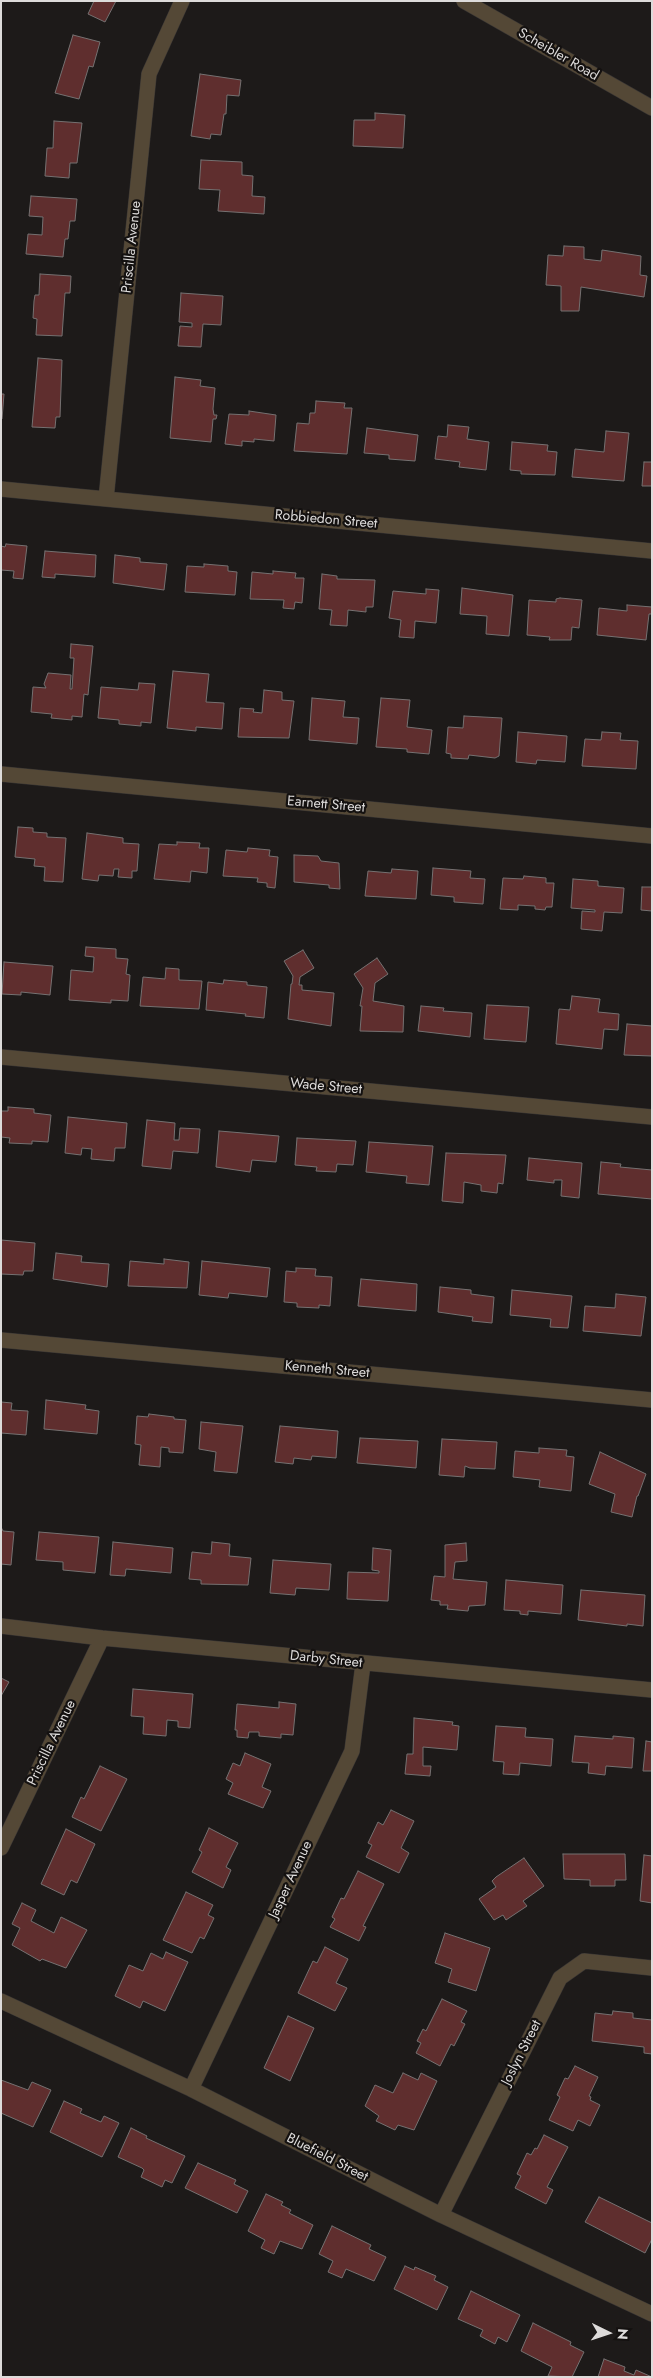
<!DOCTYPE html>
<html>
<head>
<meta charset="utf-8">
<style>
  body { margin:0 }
  #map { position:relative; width:653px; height:2378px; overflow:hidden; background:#1d1a19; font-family:Jost,sans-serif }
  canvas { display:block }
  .frame { position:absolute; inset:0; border:2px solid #dddbda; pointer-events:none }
  .north { position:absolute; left:583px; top:2308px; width:50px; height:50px; -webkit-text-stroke:4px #141110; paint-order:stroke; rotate:94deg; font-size:14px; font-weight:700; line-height:20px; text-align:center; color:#dddbda }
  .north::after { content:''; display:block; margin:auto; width:18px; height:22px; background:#dddbda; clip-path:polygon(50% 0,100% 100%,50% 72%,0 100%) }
</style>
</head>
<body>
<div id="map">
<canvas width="653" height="2378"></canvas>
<div class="frame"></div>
<div class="north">N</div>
</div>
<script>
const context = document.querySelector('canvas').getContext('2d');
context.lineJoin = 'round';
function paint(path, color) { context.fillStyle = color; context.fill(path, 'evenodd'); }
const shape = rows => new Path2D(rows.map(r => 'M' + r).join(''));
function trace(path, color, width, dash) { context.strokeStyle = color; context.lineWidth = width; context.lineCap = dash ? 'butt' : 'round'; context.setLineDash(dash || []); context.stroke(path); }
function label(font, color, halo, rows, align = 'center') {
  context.font = font + ' Jost,sans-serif'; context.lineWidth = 4.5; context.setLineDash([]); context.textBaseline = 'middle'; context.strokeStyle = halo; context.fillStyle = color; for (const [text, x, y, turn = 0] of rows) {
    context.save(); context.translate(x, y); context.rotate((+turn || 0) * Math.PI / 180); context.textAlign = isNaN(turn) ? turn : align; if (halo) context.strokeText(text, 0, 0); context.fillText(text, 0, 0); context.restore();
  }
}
const building = shape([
  [94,1,116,1,105,22,88,14,94,1],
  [73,35,100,42,93,67,89,66,79,99,55,93,73,35],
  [200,74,241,80,239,96,227,95,226,114,224,114,221,135,211,134,210,139,191,136,200,74],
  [375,113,405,115,403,148,353,146,354,120,375,120,375,113],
  [54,121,82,123,77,163,70,163,69,178,45,176,47,148,53,148,54,121],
  [201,160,242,162,242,175,253,176,252,196,265,197,264,214,218,211,220,190,199,189,201,160],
  [31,196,77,199,75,221,70,221,68,239,65,239,63,257,26,254,28,234,42,235,43,217,29,216,31,196],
  [564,246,584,247,584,259,601,261,602,250,641,256,640,275,647,276,644,297,581,287,579,311,561,311,561,286,546,285,548,255,563,256,564,246],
  [40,274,71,276,70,293,65,293,62,336,36,335,37,319,33,318,34,301,35,295,39,295,40,274],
  [181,293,223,296,221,325,203,324,201,347,178,346,180,326,192,327,192,323,179,322,181,293],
  [38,358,62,360,60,417,56,417,55,428,32,427,38,358],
  [175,377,201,380,200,386,215,388,213,409,214,415,217,415,216,419,213,419,211,442,170,438,175,377],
  [1,394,4,394,2,419,1,419,1,394],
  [316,401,345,403,344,408,352,408,347,454,294,451,297,423,309,424,310,413,315,413,316,401],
  [249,411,276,415,274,441,254,439,254,442,242,441,242,446,225,444,229,414,249,415,249,411],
  [448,425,469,427,467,439,489,442,486,470,459,467,460,462,435,459,438,436,447,437,448,425],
  [367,428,418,435,415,461,389,459,389,455,364,453,367,428],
  [606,431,629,433,624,481,572,477,575,449,604,452,606,431],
  [512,442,548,445,547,451,557,452,555,475,521,474,521,471,510,470,512,442],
  [644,462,652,462,652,486,642,486,644,462],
  [6,544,27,546,23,579,13,578,14,571,1,570,1,546,5,547,6,544],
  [45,551,96,555,95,577,55,574,55,578,42,577,45,551],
  [115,555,140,558,140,562,167,564,164,590,113,583,115,555],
  [204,564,228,566,228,571,237,572,235,595,185,592,187,566,204,567,204,564],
  [273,571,296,573,295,578,304,578,302,603,295,602,294,609,283,608,284,600,250,599,252,572,273,574,273,571],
  [322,574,337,576,337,579,375,580,373,607,366,607,366,612,348,610,347,626,330,625,332,610,319,609,322,574],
  [462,588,513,595,509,636,486,634,487,616,460,614,462,588],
  [426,589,439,590,436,623,415,621,414,638,399,637,401,620,389,618,393,591,426,594,426,589],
  [560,598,582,600,579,628,572,627,571,640,549,640,550,637,527,635,529,600,556,602,556,599,560,598],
  [627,605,652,607,652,614,649,614,646,640,597,635,599,608,627,611,627,605],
  [71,644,93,646,88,695,84,694,82,717,72,716,72,720,51,718,52,714,31,712,33,687,46,688,44,684,48,673,71,675,70,689,72,689,74,658,70,658,71,644],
  [173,671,209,674,206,702,224,703,222,729,196,727,196,731,167,728,173,671],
  [139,683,155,684,151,723,141,722,141,726,119,724,119,720,98,718,101,687,138,690,139,683],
  [264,690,282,692,282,700,294,701,289,738,238,737,240,708,254,709,253,712,262,713,264,690],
  [312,698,345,701,343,717,359,718,357,744,309,740,312,698],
  [381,698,410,700,407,727,432,730,429,754,407,752,407,749,376,747,381,698],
  [464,716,502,718,499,756,495,758,469,755,468,759,451,758,451,754,446,753,448,727,463,728,464,716],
  [518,732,567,736,565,762,537,760,536,764,516,762,518,732],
  [602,732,621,733,620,740,638,741,636,769,582,766,585,739,601,740,602,732],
  [18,827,33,828,33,832,47,833,47,837,66,838,63,882,44,881,45,867,34,866,35,859,15,857,18,827],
  [87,833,123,838,123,843,139,844,137,871,132,871,132,878,118,877,119,869,114,869,113,876,99,875,98,881,82,879,87,833],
  [177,842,200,843,199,848,209,848,207,873,191,871,190,882,154,879,159,844,177,845,177,842],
  [248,848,270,850,269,856,278,857,275,888,267,887,267,883,257,882,258,878,223,876,226,850,247,852,248,848],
  [294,855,318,856,321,861,339,863,340,889,329,888,329,885,294,882,294,855],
  [433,868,471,871,470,878,485,879,483,904,454,902,454,897,431,895,433,868],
  [392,869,418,871,416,899,365,896,368,871,391,873,392,869],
  [524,876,546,878,546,883,554,883,552,907,546,907,545,910,535,909,535,906,518,905,518,910,500,909,503,878,523,879,524,876],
  [573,879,598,881,598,886,624,888,622,913,604,912,602,931,581,929,582,911,595,912,595,910,571,908,573,879],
  [642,887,652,887,652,911,641,910,642,887],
  [86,947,116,949,116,958,128,959,126,974,130,975,128,1001,111,1000,111,1003,69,1000,71,970,93,972,94,957,85,956,86,947],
  [303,950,314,968,300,977,299,985,302,985,302,990,334,993,331,1026,288,1019,291,984,292,984,293,976,284,961,303,950],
  [377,958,388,974,375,983,373,1001,404,1006,403,1032,360,1031,362,1006,360,1006,363,988,354,974,377,958],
  [4,962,53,966,50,995,21,992,21,995,2,994,4,962],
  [166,968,179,969,179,980,202,981,199,1009,140,1006,143,977,165,979,166,968],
  [224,980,247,982,247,985,267,987,264,1018,245,1016,246,1014,206,1010,208,982,223,984,224,980],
  [572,996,600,999,598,1012,619,1014,618,1030,604,1029,602,1049,556,1044,559,1009,570,1010,572,996],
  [487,1005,529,1007,526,1042,484,1039,487,1005],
  [421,1006,444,1008,443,1011,472,1013,470,1037,418,1031,421,1006],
  [627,1024,652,1026,652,1056,624,1055,627,1024],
  [8,1107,34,1109,34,1113,51,1115,48,1142,32,1141,32,1144,9,1143,10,1138,1,1137,1,1111,8,1111,8,1107],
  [68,1117,127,1123,125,1148,115,1148,114,1161,91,1159,92,1149,82,1148,81,1155,65,1153,68,1117],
  [147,1120,175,1123,174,1140,179,1140,180,1128,200,1129,198,1153,173,1151,171,1169,142,1166,147,1120],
  [219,1131,279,1136,276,1162,252,1160,250,1172,216,1167,219,1131],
  [297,1138,356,1141,353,1165,337,1164,336,1172,316,1171,317,1167,295,1165,297,1138],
  [369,1142,433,1146,429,1185,406,1183,407,1176,366,1172,369,1142],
  [446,1153,506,1155,503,1184,498,1183,497,1193,481,1191,481,1185,464,1182,463,1203,442,1201,446,1153],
  [529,1158,582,1163,579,1198,561,1196,562,1180,554,1180,554,1183,527,1180,529,1158],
  [601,1162,621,1164,620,1167,652,1170,652,1199,598,1194,601,1162],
  [1,1240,35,1243,33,1271,24,1271,23,1275,1,1274,1,1240],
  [56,1253,82,1256,81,1262,109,1264,107,1287,53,1279,56,1253],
  [164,1259,189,1262,187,1288,128,1286,130,1261,164,1264,164,1259],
  [202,1261,270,1268,267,1297,229,1293,228,1298,199,1295,202,1261],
  [296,1268,316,1269,315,1276,332,1277,330,1306,319,1305,319,1308,297,1307,297,1303,284,1302,286,1271,296,1272,296,1268],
  [361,1279,417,1284,416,1311,358,1306,361,1279],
  [440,1287,471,1290,471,1294,494,1297,492,1323,472,1321,473,1317,438,1312,440,1287],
  [512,1290,572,1296,568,1328,550,1327,551,1319,510,1315,512,1290],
  [616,1294,646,1297,641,1336,583,1331,585,1306,615,1308,616,1294],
  [46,1400,86,1405,85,1409,99,1411,97,1434,44,1429,46,1400],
  [1,1402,12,1403,11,1410,28,1411,26,1435,1,1433,1,1402],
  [149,1414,174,1417,174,1419,186,1420,183,1453,169,1452,169,1448,161,1447,160,1467,139,1465,141,1445,135,1444,137,1416,148,1417,149,1414],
  [201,1422,243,1426,237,1473,214,1471,216,1452,199,1449,201,1422],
  [280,1426,338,1431,336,1458,312,1456,311,1460,294,1458,293,1464,275,1462,280,1426],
  [360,1438,418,1441,416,1468,357,1463,360,1438],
  [442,1439,497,1442,495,1469,470,1468,465,1466,464,1477,439,1475,442,1439],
  [539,1448,567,1450,566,1456,574,1457,571,1491,539,1487,540,1480,513,1477,515,1451,539,1453,539,1448],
  [600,1452,646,1474,638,1496,637,1496,632,1517,611,1512,615,1494,589,1484,600,1452],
  [1,1527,3,1531,14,1532,11,1565,1,1564,1,1527],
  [39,1532,99,1537,95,1573,63,1570,63,1562,36,1560,39,1532],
  [113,1542,173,1548,171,1573,126,1569,125,1576,110,1575,113,1542],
  [212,1542,230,1544,229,1556,251,1558,248,1585,201,1584,201,1580,189,1579,192,1552,211,1554,212,1542],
  [466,1543,467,1561,455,1562,453,1579,487,1582,485,1605,469,1606,468,1611,447,1609,448,1605,440,1605,440,1601,431,1600,434,1576,445,1577,445,1545,466,1543],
  [373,1548,391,1550,388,1601,347,1599,348,1572,379,1573,379,1571,372,1570,373,1548],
  [273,1560,331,1564,329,1590,296,1588,295,1595,270,1593,273,1560],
  [506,1580,563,1585,561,1614,528,1611,528,1615,520,1614,520,1611,504,1610,506,1580],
  [581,1590,645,1595,643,1626,627,1624,627,1626,578,1620,581,1590],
  [1,1678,9,1682,1,1696,1,1678],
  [133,1689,193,1694,190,1728,178,1727,178,1721,167,1720,166,1736,143,1734,144,1717,131,1716,133,1689],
  [279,1702,296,1704,293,1735,281,1734,281,1738,259,1736,259,1732,249,1732,248,1738,237,1737,237,1730,235,1730,237,1704,279,1708,279,1702],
  [414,1718,453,1722,452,1725,459,1726,457,1750,423,1747,423,1766,431,1766,430,1776,405,1774,407,1754,413,1754,414,1718],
  [496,1726,526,1728,525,1737,553,1739,551,1766,520,1763,519,1775,503,1774,504,1762,493,1761,496,1726],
  [575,1736,613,1739,613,1736,634,1738,632,1768,606,1766,605,1775,588,1773,589,1763,572,1762,575,1736],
  [646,1741,652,1742,652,1771,643,1771,646,1741],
  [245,1753,271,1764,262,1787,271,1791,263,1808,228,1794,233,1783,226,1779,233,1763,240,1766,245,1753],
  [100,1766,127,1779,101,1831,72,1817,81,1797,84,1799,100,1766],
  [391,1810,414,1821,401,1848,409,1853,399,1873,366,1857,372,1845,368,1843,378,1822,383,1825,391,1810],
  [209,1828,238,1843,226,1867,231,1870,223,1888,192,1872,202,1852,199,1850,209,1828],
  [66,1829,95,1844,77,1883,71,1880,64,1895,41,1884,66,1829],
  [563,1854,625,1854,626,1880,615,1880,615,1886,590,1886,590,1880,564,1879,563,1854],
  [644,1855,652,1856,652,1903,640,1901,644,1855],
  [524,1858,544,1886,523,1901,527,1906,506,1920,503,1915,494,1920,479,1899,496,1887,492,1881,496,1877,524,1858],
  [358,1871,384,1884,363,1926,366,1927,359,1941,330,1927,335,1919,332,1917,341,1898,344,1899,358,1871],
  [186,1892,213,1905,208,1915,214,1918,204,1939,200,1937,192,1953,163,1940,186,1892],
  [22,1903,36,1910,31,1921,54,1933,61,1917,87,1930,66,1968,42,1959,40,1961,12,1945,20,1928,12,1924,22,1903],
  [445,1933,490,1948,476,1991,448,1982,452,1969,435,1963,445,1933],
  [325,1947,348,1959,336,1983,347,1988,335,2011,298,1993,313,1961,317,1963,325,1947],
  [166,1952,188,1962,165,2011,143,2001,140,2008,115,1996,129,1965,143,1971,151,1953,163,1959,166,1952],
  [442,1999,467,2011,461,2022,465,2024,454,2046,451,2044,440,2066,416,2053,421,2043,417,2041,423,2029,426,2031,442,1999],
  [613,2011,633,2013,633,2018,652,2020,652,2054,644,2053,644,2047,592,2041,595,2013,612,2015,613,2011],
  [288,2016,314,2028,290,2081,264,2068,288,2016],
  [575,2066,598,2077,589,2096,591,2097,590,2100,600,2105,590,2126,578,2120,573,2131,549,2120,560,2097,557,2095,565,2078,568,2079,575,2066],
  [403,2073,418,2080,421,2073,437,2081,414,2130,398,2125,395,2130,376,2121,379,2116,365,2106,375,2085,393,2093,403,2073],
  [1,2080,28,2090,32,2082,51,2090,33,2127,1,2113,1,2080],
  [64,2101,82,2109,80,2113,101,2122,104,2116,119,2123,102,2157,50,2132,64,2101],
  [131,2128,147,2136,146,2138,185,2156,172,2183,165,2180,162,2187,141,2177,144,2170,142,2168,118,2157,131,2128],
  [544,2135,568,2147,547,2187,553,2190,546,2204,515,2188,521,2176,517,2174,527,2153,531,2155,535,2148,537,2149,544,2135],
  [198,2163,236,2180,234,2184,248,2191,237,2213,185,2188,198,2163],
  [266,2194,283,2202,281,2205,291,2210,289,2213,313,2225,302,2249,280,2241,274,2254,261,2248,265,2240,248,2231,266,2194],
  [599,2197,652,2223,652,2239,645,2253,585,2222,599,2197],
  [332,2226,371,2245,369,2249,386,2257,374,2281,346,2269,342,2278,328,2272,333,2261,319,2254,332,2226],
  [405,2266,414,2270,415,2267,436,2276,434,2280,448,2287,437,2310,394,2289,405,2266],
  [471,2291,520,2315,507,2342,498,2337,495,2344,480,2336,483,2330,458,2319,471,2291],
  [533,2323,571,2342,570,2345,584,2352,572,2377,548,2376,552,2367,521,2351,533,2323],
  [604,2359,625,2367,624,2371,634,2375,636,2370,652,2377,598,2377,604,2359]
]);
paint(building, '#5f2e2e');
trace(building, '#757171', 1);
const street = shape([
  [464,1,652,108],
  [1,489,652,551],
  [106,499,149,74,182,1],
  [1,774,652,836],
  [1,1057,652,1117],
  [1,1340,652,1400],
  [1,1626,102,1638,652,1690],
  [1,1848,102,1638],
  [1,2001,191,2089,441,2215,652,2314],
  [191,2089,352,1751,363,1664],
  [441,2215,560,1978,584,1961,652,1968]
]);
trace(street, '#383534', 16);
trace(street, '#544836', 15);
label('14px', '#dddbda', '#141110', [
  ["Scheibler Road",558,55,30],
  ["Priscilla Avenue",132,247,-84],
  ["Robbiedon Street",326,520,5],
  ["Earnett Street",326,805,5],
  ["Wade Street",326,1087,5],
  ["Kenneth Street",327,1370,5],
  ["Darby Street",326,1660,6],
  ["Priscilla Avenue",52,1743,-64],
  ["Jasper Avenue",291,1880,-65],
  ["Joslyn Street",522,2053,-63],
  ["Bluefield Street",327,2158,27]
]);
</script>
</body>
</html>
